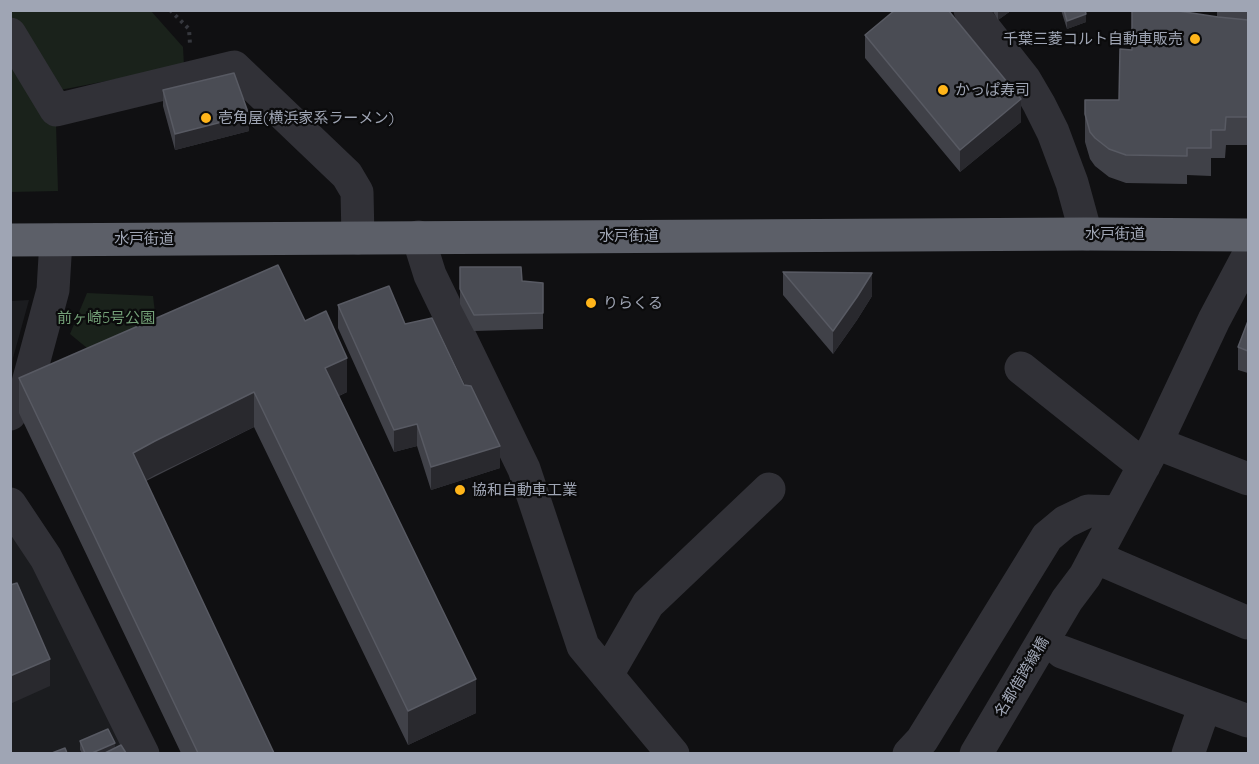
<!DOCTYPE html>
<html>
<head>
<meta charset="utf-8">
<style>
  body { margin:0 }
  #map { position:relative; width:1259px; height:764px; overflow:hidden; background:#101012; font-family:Quicksand,sans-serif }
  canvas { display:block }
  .frame { position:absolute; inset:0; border:12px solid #9fa5b4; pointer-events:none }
</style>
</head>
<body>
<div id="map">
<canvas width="1259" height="764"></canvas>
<div class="frame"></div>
</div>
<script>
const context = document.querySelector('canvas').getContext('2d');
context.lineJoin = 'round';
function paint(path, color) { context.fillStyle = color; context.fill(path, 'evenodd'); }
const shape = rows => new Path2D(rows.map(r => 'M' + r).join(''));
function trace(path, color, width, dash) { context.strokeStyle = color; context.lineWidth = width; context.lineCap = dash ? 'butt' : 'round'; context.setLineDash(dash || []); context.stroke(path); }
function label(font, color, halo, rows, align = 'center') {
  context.font = font + ' Quicksand,"Noto Sans JP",sans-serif'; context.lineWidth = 4.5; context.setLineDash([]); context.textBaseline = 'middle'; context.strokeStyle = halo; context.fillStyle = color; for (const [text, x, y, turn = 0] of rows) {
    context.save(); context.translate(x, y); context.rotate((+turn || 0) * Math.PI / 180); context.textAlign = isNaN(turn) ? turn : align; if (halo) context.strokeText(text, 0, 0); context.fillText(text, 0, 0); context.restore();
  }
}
paint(shape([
  [29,300,13,358,11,377,11,301],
  [10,528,27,552,126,753,11,753]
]), '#1b1c1f');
paint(shape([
  [10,11,151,11,183,47,184,66,55,91,58,191,11,192],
  [87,293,153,296,157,330,87,348,70,334]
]), '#1a221b');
trace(shape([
  [170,10,189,29,190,44]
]), '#36383e', 4, [3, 4.5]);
trace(shape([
  [970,10,1025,80,1039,104,1053,132,1072,183,1086,234],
  [10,34,56,110,234,67,347,175,357,192,358,238],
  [418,237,430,275,524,469,583,646,673,754],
  [1021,368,1144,466],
  [10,414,26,390,53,290,56,240],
  [1156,443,1248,479],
  [10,504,46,558,143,754],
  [1095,557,1248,623],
  [1062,652,1248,721],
  [607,675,648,604,769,489],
  [909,754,922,740,1047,537,1065,522,1088,511,1119,512],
  [976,754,1067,600,1085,576,1095,557,1156,443,1214,320,1248,256],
  [1188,754,1205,705]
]), '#313137', 33);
trace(shape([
  [10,240,1086,234,1248,235]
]), '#5c5f68', 33);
paint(shape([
  [992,10,1012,10,998,20],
  [1061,10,1085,10,1086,22,1067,29],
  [1217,10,1248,10,1248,145,1226,145,1225,158,1211,158,1211,176,1187,175,1187,184,1126,183,1109,177,1095,166,1090,159,1085,142,1085,100,1119,100,1217,17],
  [865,35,1021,122,960,172,865,58],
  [163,90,249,131,175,150,163,106],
  [460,267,522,281,543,283,543,329,474,331,460,304],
  [783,272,872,296,857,320,833,354,783,295],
  [338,305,500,468,431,490,417,446,394,452,338,328],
  [305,321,347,392,339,396,476,713,408,745,254,427,146,481,274,753,181,753,19,413,19,378],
  [1248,321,1248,373,1238,370,1238,347],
  [80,741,115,748,126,753,82,753,80,750]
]), '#404148');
paint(shape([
  [998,10,1012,10,998,20],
  [1086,14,1086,22,1067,29,1067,21],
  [1021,99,1021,122,960,172,960,150],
  [249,115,249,131,175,150,175,134],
  [872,273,872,296,857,320,833,354,833,331],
  [347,358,347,392,325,402,325,368],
  [254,392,254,427,155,475,133,488,133,453,155,441],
  [417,424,417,446,394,452,394,430],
  [500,446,500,468,431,490,431,467],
  [50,659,50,686,10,704,10,676],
  [476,679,476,713,408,745,408,711],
  [115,743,115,751,110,753,92,753]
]), '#29292e');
const building = shape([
  [895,10,948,10,1021,99,960,150,865,35,895,10],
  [1064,10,1085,10,1086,14,1067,21,1064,10],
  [1132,10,1172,10,1218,17,1248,20,1248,117,1226,117,1225,130,1211,130,1211,148,1187,148,1187,156,1126,155,1109,149,1095,138,1090,132,1085,114,1085,100,1119,100,1120,49,1132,50,1132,10],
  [234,73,249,115,175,134,163,90,234,73],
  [278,265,305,321,326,311,347,358,325,368,476,679,408,711,254,392,155,441,133,453,274,753,198,753,19,378,278,265],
  [460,267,521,267,522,281,543,283,543,313,474,315,460,289,460,267],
  [783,272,872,273,857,297,833,331,783,272],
  [389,286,405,324,432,318,464,385,471,386,500,446,431,467,417,424,394,430,338,305,389,286],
  [1248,321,1248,351,1238,347,1248,321],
  [17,583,50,659,10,676,10,585,17,583],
  [108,729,115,743,92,753,85,753,80,741,108,729],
  [121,745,126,753,105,753,121,745],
  [65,748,67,753,52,753,65,748]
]);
paint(building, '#4a4c54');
trace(building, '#585a63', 1.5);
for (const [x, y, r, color] of [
  [1195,39,6,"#ffb51a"],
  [943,90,6,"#ffb51a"],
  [206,118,6,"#ffb51a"],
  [591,303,6,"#ffb51a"],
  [460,490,6,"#ffb51a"]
]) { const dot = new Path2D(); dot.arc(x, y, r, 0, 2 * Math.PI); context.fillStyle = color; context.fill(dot); trace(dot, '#0b0b0c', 2); }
label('15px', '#9fa5b4', '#0b0b0c', [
  ["千葉三菱コルト自動車販売",1183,39,"right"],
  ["かっぱ寿司",955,90],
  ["壱角屋(横浜家系ラーメン)",218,118],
  ["りらくる",603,303],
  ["協和自動車工業",472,490]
], 'left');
label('15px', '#9fa5b4', '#0b0b0c', [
  ["水戸街道",1115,234],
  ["水戸街道",629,236],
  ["水戸街道",144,239],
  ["名都借跨線橋",1022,677,-59]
]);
label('15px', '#74a178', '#0b0b0c', [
  ["前ヶ崎5号公園",106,318]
]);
</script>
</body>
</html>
